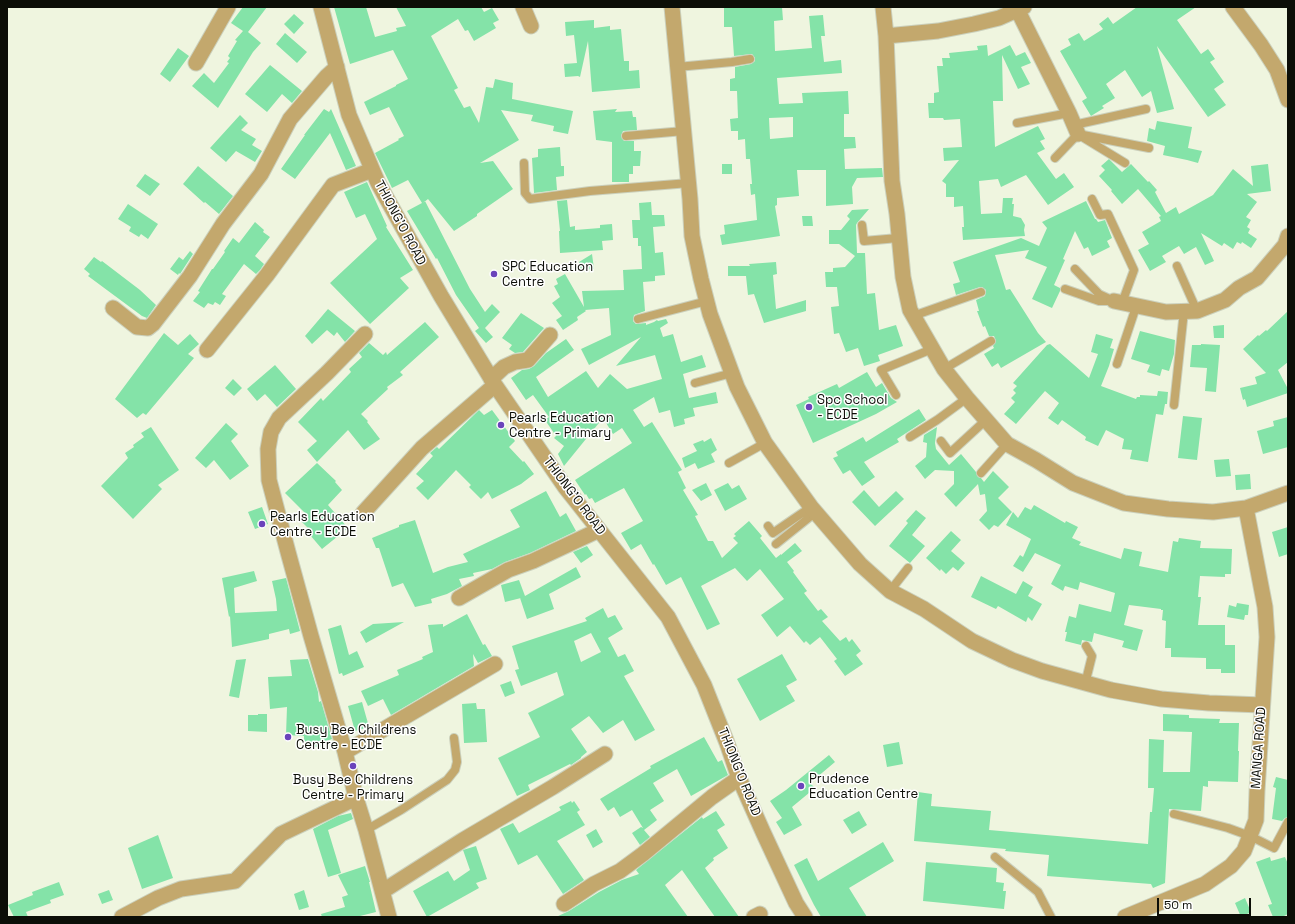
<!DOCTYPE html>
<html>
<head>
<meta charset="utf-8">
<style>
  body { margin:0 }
  #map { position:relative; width:1295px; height:924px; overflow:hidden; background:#eff5df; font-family:"Space Grotesk",sans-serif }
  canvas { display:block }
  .frame { position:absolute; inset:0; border:8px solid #0c0e07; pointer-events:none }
  .scale { position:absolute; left:1157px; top:898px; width:94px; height:18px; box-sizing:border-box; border:2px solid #0c0e07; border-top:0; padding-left:5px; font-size:12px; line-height:14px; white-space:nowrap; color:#0c0e07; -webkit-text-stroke:3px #fff; paint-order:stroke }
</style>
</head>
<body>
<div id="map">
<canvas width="1295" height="924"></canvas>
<div class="frame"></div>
<div class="scale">50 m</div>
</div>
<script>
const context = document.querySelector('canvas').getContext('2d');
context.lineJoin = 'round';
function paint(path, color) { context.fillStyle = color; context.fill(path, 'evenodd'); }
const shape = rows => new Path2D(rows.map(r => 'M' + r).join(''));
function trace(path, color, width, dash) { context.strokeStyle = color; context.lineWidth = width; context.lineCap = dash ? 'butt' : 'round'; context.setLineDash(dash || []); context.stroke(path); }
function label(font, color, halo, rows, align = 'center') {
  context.font = font + ' "Space Grotesk",sans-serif'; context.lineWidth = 3; context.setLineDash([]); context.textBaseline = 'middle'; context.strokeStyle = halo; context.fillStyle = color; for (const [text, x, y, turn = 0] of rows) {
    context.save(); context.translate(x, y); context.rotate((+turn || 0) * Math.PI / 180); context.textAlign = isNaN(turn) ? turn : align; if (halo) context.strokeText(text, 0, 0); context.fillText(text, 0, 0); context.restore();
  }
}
paint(shape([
  [243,7,267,7,248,32,261,43,253,52,218,108,192,86,204,73,214,83,229,63,227,62,230,58,228,56,237,41,235,40,243,31,231,23],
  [334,7,366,7,375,37,397,31,396,28,406,26,396,7,481,7,484,12,492,8,499,20,493,23,496,28,474,41,468,30,465,31,458,19,431,36,458,88,454,90,464,108,470,106,479,123,486,87,493,88,495,79,513,83,512,99,573,111,568,134,553,131,554,126,531,121,533,115,501,110,519,140,480,163,493,161,513,189,477,214,477,216,454,231,428,199,423,203,425,201,470,289,485,312,492,304,500,312,485,328,493,337,486,343,475,331,479,328,456,295,437,258,436,259,407,211,422,203,408,180,392,188,375,153,399,140,398,139,404,136,389,107,370,115,364,102,396,86,396,85,408,79,393,50,350,64],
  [724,7,782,7,783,20,774,21,775,51,812,48,809,16,823,15,825,36,821,36,824,62,841,60,842,73,777,78,779,104,803,103,802,93,848,91,849,114,844,114,844,137,855,137,856,148,844,149,845,169,882,168,883,177,857,178,852,187,853,204,826,206,826,170,797,170,799,196,777,198,777,205,775,206,780,236,722,245,720,235,725,234,724,225,757,220,755,194,751,195,750,184,752,184,750,159,746,159,745,139,738,140,738,131,731,131,730,119,738,118,737,91,730,91,730,79,735,78,735,67,751,64,755,61,755,58,752,54,734,56,732,27,724,27],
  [793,117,793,137,770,139,769,118],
  [1137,7,1196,7,1177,20,1201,54,1208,49,1215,59,1210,62,1224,82,1214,89,1226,105,1208,117,1157,46,1174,109,1157,113,1151,91,1142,97,1125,70,1106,84,1115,98,1102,106,1104,108,1091,116,1082,101,1087,98,1060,51,1071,45,1068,39,1079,33,1084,41,1103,29,1099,24,1108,17,1113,24],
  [294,14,304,23,294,34,284,24],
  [594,20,594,28,610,26,610,30,621,29,624,61,629,61,629,71,639,70,640,88,592,92,588,41,580,77,578,76,565,77,564,64,577,63,574,35,566,36,565,22],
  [285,33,307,52,297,63,276,44],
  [987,45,988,56,1010,45,1016,56,1025,52,1031,63,1021,67,1030,84,1018,89,1002,55,1003,101,993,101,995,147,1038,126,1045,139,1040,141,1045,149,1037,153,1056,179,1064,173,1074,187,1048,205,1026,175,1001,187,998,179,979,181,981,214,1002,213,1003,198,1013,198,1012,204,1014,204,1013,216,1021,218,1025,225,1024,230,1025,236,963,240,962,227,964,227,963,206,954,207,954,197,946,197,946,184,942,181,959,160,944,161,943,148,962,147,960,119,944,120,943,118,929,118,928,103,934,103,934,93,939,92,937,66,943,66,942,58,950,58,949,53,978,50,977,46],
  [178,48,189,56,170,82,160,74],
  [270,65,302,91,292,103,282,94,267,112,245,94],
  [324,109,329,112,331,109,356,166,346,170,330,133,295,179,281,169,305,135,304,135],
  [617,109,615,112,632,111,633,117,636,117,637,130,623,131,621,136,624,141,634,141,634,151,641,151,640,166,633,166,633,174,629,174,629,182,612,182,612,142,596,140,593,111],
  [240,115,248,123,241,130,256,139,252,145,262,151,255,162,236,151,226,162,210,148],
  [1157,121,1192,127,1188,148,1202,151,1198,163,1187,160,1163,155,1165,146,1147,141,1149,128,1155,130],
  [560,147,561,166,564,166,564,176,556,177,557,190,534,193,532,158,538,157,538,149],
  [1109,159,1122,172,1131,164,1148,182,1149,181,1157,190,1155,192,1166,213,1176,207,1179,214,1213,195,1233,169,1253,186,1251,166,1268,164,1271,191,1247,194,1257,202,1246,217,1251,220,1247,227,1250,229,1248,233,1257,239,1251,248,1242,242,1241,244,1237,242,1233,249,1224,243,1222,246,1201,233,1214,261,1205,265,1196,247,1184,254,1179,246,1162,256,1166,262,1150,271,1138,250,1149,244,1142,232,1161,221,1159,217,1161,216,1138,189,1122,204,1111,191,1112,190,1099,176,1105,170,1101,166],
  [722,164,732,164,732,174,722,174],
  [198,166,233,196,219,214,205,202,204,203,183,184],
  [145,174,160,184,150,196,136,186],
  [367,182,387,226,386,227,413,270,400,278,409,288,370,324,330,283,377,239,365,214,356,218,344,192],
  [567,200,570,227,575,226,575,230,600,228,600,225,612,224,613,240,602,241,603,250,560,253,559,231,560,231,557,201],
  [1086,201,1095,219,1096,219,1098,222,1105,220,1112,238,1107,241,1110,247,1092,256,1088,247,1084,249,1075,231,1063,259,1065,260,1054,285,1060,288,1060,291,1052,308,1032,299,1047,267,1025,258,1029,250,995,255,1006,290,1010,289,1038,333,1046,342,1001,368,998,363,992,367,984,354,994,348,993,346,996,341,994,336,989,336,985,326,983,327,977,311,979,311,976,300,985,296,986,290,982,287,980,287,956,295,953,284,960,282,953,262,1021,238,1039,246,1047,228,1042,222],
  [651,202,652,215,664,215,665,226,653,227,655,253,663,252,665,275,655,276,655,281,643,282,645,311,634,315,633,321,636,324,646,323,646,325,654,322,657,320,658,321,666,319,668,323,660,328,663,337,673,334,681,362,702,355,706,367,683,374,689,398,716,392,718,403,693,408,695,416,684,419,685,424,674,427,670,410,659,413,654,397,633,410,644,427,652,422,682,470,678,472,686,488,683,490,698,515,695,516,708,541,713,541,722,558,738,543,733,538,736,536,734,534,749,521,762,536,760,538,776,558,781,554,781,555,795,543,802,551,787,562,794,571,793,572,807,591,804,593,818,611,821,609,828,617,822,621,840,641,846,637,849,642,852,639,861,651,856,655,863,664,845,676,834,661,837,659,820,637,810,645,806,641,804,643,790,626,777,637,761,615,784,599,760,569,747,581,735,568,701,586,720,624,707,630,681,577,666,585,654,564,653,565,641,544,631,550,621,533,643,521,624,488,595,503,592,498,589,499,586,494,585,495,575,480,632,443,622,428,613,434,603,418,564,466,558,454,564,446,554,438,556,436,545,420,549,417,533,395,526,400,511,378,522,370,529,369,534,366,546,353,566,339,574,350,536,377,548,397,586,371,598,388,610,374,627,389,662,379,655,355,616,366,641,337,589,365,581,349,611,335,609,308,585,310,586,311,577,317,578,320,563,330,556,320,562,316,552,303,560,297,554,286,558,284,556,279,565,274,584,307,582,291,624,290,623,270,642,269,641,246,638,246,638,238,633,238,632,220,640,220,639,203],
  [128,204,158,224,148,239,141,234,139,237,129,231,131,227,118,219],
  [869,209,857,223,856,225,856,224,857,253,865,253,867,294,875,293,879,330,896,325,903,346,878,355,880,361,864,366,858,348,846,352,839,333,834,334,831,307,839,306,837,287,826,287,825,272,833,272,833,268,845,267,855,256,839,244,829,244,829,230,841,230,850,219,847,216,852,210],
  [802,216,812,216,813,226,803,226],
  [255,222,264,230,263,232,270,237,255,256,264,264,260,270,256,274,244,264,222,294,226,296,220,305,215,302,213,305,208,303,204,308,193,301,200,292,198,291,212,269,213,269,225,252,224,251,233,238,239,243],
  [190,251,193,254,180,274,179,273,178,275,170,269,179,257,183,260],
  [592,254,594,269,580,270,579,262],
  [94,257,101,262,102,261,140,290,156,305,147,318,142,316,88,276,90,274,84,269],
  [776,262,777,274,773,275,776,309,806,300,806,311,764,323,754,294,748,295,746,276,728,276,728,266,750,266,749,264],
  [328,309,355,331,345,342,337,332,334,336,327,330,312,344,305,336],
  [1288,311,1288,362,1278,370,1288,389,1288,393,1247,407,1245,399,1243,400,1240,388,1257,384,1255,377,1266,373,1243,349,1258,335,1259,336,1266,330,1267,331],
  [521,313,544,328,523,352,515,353,509,349,512,345,502,338],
  [425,322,439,337,400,372,403,375,387,387,388,389,361,414,368,421,367,422,380,439,364,450,348,430,317,462,307,450,317,441,298,422,321,398,323,401,351,372,349,369,362,357,359,353,369,343,383,355,386,352,387,355],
  [1224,325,1224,338,1214,338,1213,326],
  [1140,331,1175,340,1174,354,1169,371,1162,369,1160,376,1147,372,1150,365,1131,359],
  [164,333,178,345,190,334,199,344,188,354,194,358,146,415,143,413,137,418,115,399],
  [1096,334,1113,339,1110,348,1114,349,1109,366,1101,386,1136,399,1137,397,1140,397,1140,395,1157,396,1158,391,1168,392,1167,404,1165,404,1163,415,1156,414,1148,462,1130,459,1132,450,1122,449,1124,439,1106,430,1098,446,1085,440,1086,437,1062,420,1058,425,1048,418,1059,403,1045,391,1016,424,1004,414,1015,402,1011,398,1016,393,1013,390,1017,386,1013,383,1047,345,1050,344,1089,378,1098,354,1091,352],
  [1201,344,1220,345,1216,392,1205,391,1207,368,1190,367,1192,345,1201,345],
  [275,365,296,389,277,407,265,394,257,401,247,389],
  [867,372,876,387,882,383,891,398,897,402,876,414,813,443,796,405,809,399,808,397,837,384,839,388],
  [233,379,242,388,234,396,225,388],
  [919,409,926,420,897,439,899,442,864,462,875,477,862,486,850,470,843,474,833,458,838,456,836,452,863,437,866,442],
  [479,410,484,415,492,410,515,441,509,447,523,462,524,461,534,474,521,484,492,499,488,492,481,499,469,487,471,485,456,470,428,500,416,488,424,481,416,474,433,456,430,453,437,447,439,449],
  [1183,416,1202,418,1197,460,1178,458],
  [1288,417,1288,447,1263,454,1257,431,1274,426,1273,421],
  [226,423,238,434,231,441,249,466,230,480,214,460,206,468,195,458],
  [151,427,179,470,158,485,162,489,133,519,101,486,128,458,125,453,134,447,133,445,144,437,141,433],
  [937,427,935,443,936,449,949,465,961,454,976,472,978,477,981,478,984,482,993,471,1009,487,998,498,1012,512,998,527,994,525,989,530,979,520,987,511,985,494,980,495,978,484,956,507,944,494,954,484,954,471,935,470,925,479,915,466,926,457,927,443,923,442,924,435],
  [711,438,717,450,711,454,715,462,698,469,695,463,685,468,682,458,697,451,693,444,703,440,704,442],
  [1229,459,1231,476,1216,477,1214,460],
  [317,463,336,481,335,482,342,490,328,505,348,528,322,549,310,535,313,533,300,520,306,514,285,493],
  [1250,474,1251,489,1236,490,1235,475],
  [706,483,712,495,701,501,692,490],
  [728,483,732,489,739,485,747,499,725,511,714,490],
  [864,490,879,507,896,491,904,499,875,526,852,502],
  [546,491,560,517,566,513,576,531,530,553,505,562,492,569,473,573,474,576,459,579,462,586,447,594,431,599,432,603,415,607,403,583,392,587,379,548,376,548,372,538,399,527,399,525,415,520,433,573,448,567,468,562,463,554,520,527,510,510],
  [1034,505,1065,523,1066,521,1078,527,1072,538,1081,542,1079,545,1121,559,1124,548,1142,552,1139,566,1168,572,1173,541,1178,542,1179,538,1201,541,1200,548,1232,549,1231,574,1225,574,1225,577,1200,576,1198,597,1201,597,1198,625,1225,625,1225,645,1235,645,1235,673,1221,673,1221,669,1206,669,1206,658,1171,657,1171,648,1165,648,1166,621,1162,620,1163,610,1161,610,1161,609,1129,605,1124,625,1143,630,1137,651,1122,647,1124,641,1094,633,1092,642,1082,640,1081,645,1065,641,1067,632,1065,632,1069,616,1076,618,1079,604,1111,612,1115,593,1080,582,1078,590,1065,586,1063,591,1051,584,1061,565,1035,553,1023,572,1013,566,1020,555,1023,557,1031,539,1006,525,1013,512,1018,518,1025,507,1031,510],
  [262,507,268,524,255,529,248,512],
  [916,510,926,518,912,535,925,546,910,563,889,546,908,523,906,521],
  [1288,527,1288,554,1279,557,1272,532],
  [951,531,961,540,951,551,965,563,958,571,953,567,946,574,941,569,940,571,926,558],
  [587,546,593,555,581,563,573,552],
  [576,567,581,577,549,594,554,609,527,619,520,598,521,598,505,602,501,585,519,580,525,596],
  [254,571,257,581,234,588,235,613,277,611,276,599,272,581,286,578,300,631,290,634,289,629,269,634,269,639,232,647,230,616,229,617,222,578],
  [981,576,1016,594,1023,581,1033,587,1028,596,1042,604,1032,621,1028,617,1026,622,998,606,996,609,971,597],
  [1237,603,1249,605,1248,615,1245,615,1244,620,1227,617,1229,605,1236,607],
  [603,608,608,618,615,615,623,629,608,638,618,657,625,654,634,671,624,676,655,730,635,741,623,720,603,733,589,716,571,729,587,752,581,757,581,758,571,765,570,764,528,785,530,790,517,796,498,758,540,737,528,713,564,695,557,672,521,686,515,670,519,669,512,646,587,621,585,618],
  [591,633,601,652,581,662,574,641],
  [467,614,483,645,485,644,492,656,478,663,473,654,474,666,391,715,383,699,368,706,361,691,399,675,397,670,423,659,422,657,433,652,428,625,443,624,443,627],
  [404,622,366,643,360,632,373,624],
  [341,625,349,655,357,651,364,667,343,676,342,673,339,674,328,629],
  [782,654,797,680,786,686,795,701,760,721,737,679],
  [246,659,239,698,229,696,236,660],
  [308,659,318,692,319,702,321,701,332,739,324,742,324,747,311,747,311,742,304,742,304,736,286,735,287,707,270,709,268,677,292,676,290,660],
  [511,681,515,693,505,697,500,685],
  [362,702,369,727,355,731,348,706],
  [476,703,477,709,485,709,487,742,464,743,462,704],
  [258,714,267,714,267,732,248,731,248,715,258,715],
  [1163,714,1189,715,1189,718,1220,719,1219,723,1239,723,1238,751,1239,751,1238,782,1208,781,1208,787,1203,786,1201,811,1169,809,1165,883,1153,888,1151,884,1047,876,1049,855,1005,851,1006,849,914,841,918,792,932,794,931,806,991,811,989,830,1148,844,1150,812,1152,812,1154,788,1148,788,1149,739,1164,740,1163,772,1190,772,1192,732,1163,731],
  [704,737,718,762,722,760,728,775,691,796,677,769,658,780,653,783,664,801,650,810,657,820,644,830,650,837,640,845,632,833,641,827,643,828,632,810,620,817,614,807,608,811,600,799,651,768,650,766],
  [899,742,903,764,887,767,883,745],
  [829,755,835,762,810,783,815,788,792,807,802,825,784,835,776,822,782,818,770,801,786,790],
  [1276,777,1288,780,1288,817,1285,818,1282,821,1272,819,1276,788,1273,787],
  [571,801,572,803,574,801,580,810,577,812,585,825,557,841,584,880,563,894,537,855,518,865,500,829,513,823,519,833,561,810,559,807],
  [716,811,725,825,717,830,728,848,713,858,714,860,705,868,739,917,715,917,682,870,665,885,688,917,556,917,569,911,599,892,622,880,639,874,636,870,702,817,703,819],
  [859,811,867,825,852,834,843,820],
  [351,813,353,819,328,830,341,873,328,877,313,829,338,816],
  [596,829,603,842,593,848,586,835],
  [158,835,173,878,142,889,128,848],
  [883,842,894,861,849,888,867,917,821,917,814,905,794,865,807,858,818,881],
  [476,846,487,879,476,883,479,888,427,917,413,891,448,871,454,881,470,870,463,850],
  [1270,857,1271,861,1285,857,1288,864,1288,914,1282,917,1273,917,1268,905,1272,904,1256,862],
  [926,862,997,868,996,882,1004,883,1003,891,1006,891,1004,909,923,901],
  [365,866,370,882,369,882,376,912,356,917,322,917,321,914,345,907,342,897,348,895,338,875],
  [59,882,64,895,50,900,51,903,26,912,28,917,14,917,8,905,33,895,32,892],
  [109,890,113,900,102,904,98,894],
  [304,890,309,907,299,910,294,894],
  [1245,898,1251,912,1241,917,1235,903]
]), '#84e3a8');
const lane = shape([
  [677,67,732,62,750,59],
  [1017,123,1069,113],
  [1074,125,1146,109],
  [1078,134,1149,148],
  [626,136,684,131],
  [1084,138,1125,163],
  [1055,158,1078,134],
  [524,163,525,193,530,199,590,191,689,183],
  [1092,199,1100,215,1108,214,1134,270,1122,303],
  [862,225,864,241,898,238],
  [1177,266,1197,311],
  [1075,269,1099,294,1114,301],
  [1065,289,1099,301,1112,301],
  [913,316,981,292],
  [638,319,707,301],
  [1117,364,1136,307],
  [944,369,991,341],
  [695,383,732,373],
  [896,395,881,370,932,349],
  [1174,405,1184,311],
  [910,437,937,420,967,398],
  [941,441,950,453,987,419],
  [729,463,765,443],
  [981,473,1007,444],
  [768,526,773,533,811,507],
  [776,544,816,512],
  [890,591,908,568],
  [1085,684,1092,656,1086,646],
  [1174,814,1228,828,1250,836,1274,848,1288,822],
  [366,830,401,810,447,780,455,770,457,762,454,738],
  [995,857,1038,892,1051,917]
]);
const street = shape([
  [321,7,349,115,378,183,441,296,495,385,565,487,668,617,704,685,727,743,739,778,763,832,796,903,805,917],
  [523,7,531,26],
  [672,7,690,199,692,236,701,279,710,314,737,387,765,443,811,507,860,564,890,591,924,609,972,641,1012,660,1042,671,1111,690,1161,699,1209,703,1262,705],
  [883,7,886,36,892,181,897,214,903,277,910,310,944,369,967,398,1007,444,1036,460,1073,483,1124,503,1168,509,1213,512,1246,508,1288,493],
  [1233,7,1261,45,1277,70,1288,100],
  [1018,11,1069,113,1078,134],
  [886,36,938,31,974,24,999,18,1024,7],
  [196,63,228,7],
  [1114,301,1166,312,1197,311,1225,300,1239,288,1257,278,1285,245,1288,236],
  [113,308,137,327,148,328,153,324,190,276,223,224,261,174,290,119,327,76,337,67],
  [365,334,327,373,279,418,271,432,268,449,269,480,288,552,311,636,345,752,356,798,366,830,389,917],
  [207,350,267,275,333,185,372,170],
  [491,379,504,367,515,362,528,360,550,335],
  [363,513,422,448,495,385],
  [459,598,508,570,533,561,599,530],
  [345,752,495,664],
  [383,891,463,840,553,787,605,754],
  [564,904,594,884,620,871,643,854,712,797,739,778],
  [122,917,158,898,181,889,235,881,281,834,356,798],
  [754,917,760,914],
  [1125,917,1205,884,1231,866,1244,851,1256,820,1257,791,1267,637,1265,607,1246,508]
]);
trace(lane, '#cbd0bc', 10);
trace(street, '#cbd0bc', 17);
trace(lane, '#c3a86d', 8);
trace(street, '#c3a86d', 15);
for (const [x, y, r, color] of [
  [494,274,4,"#6b43bb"],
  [809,407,4,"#6b43bb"],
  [501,425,4,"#6b43bb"],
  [262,524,4,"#6b43bb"],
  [288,737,4,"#6b43bb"],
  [353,766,4,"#6b43bb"],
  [801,786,4,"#6b43bb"]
]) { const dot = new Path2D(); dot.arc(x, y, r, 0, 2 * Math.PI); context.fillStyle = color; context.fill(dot); trace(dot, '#fff', 1.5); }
label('13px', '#0c0e07', '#fff', [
  ["THIONG'O ROAD",400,223,62],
  ["THIONG'O ROAD",574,496,53],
  ["MANGA ROAD",1259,748,-86],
  ["THIONG'O ROAD",739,772,68]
]);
label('13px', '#0c0e07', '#fff', [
  ["SPC Education",502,267],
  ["Centre",502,282],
  ["Spc School",817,400],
  ["- ECDE",817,415],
  ["Pearls Education",509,418],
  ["Centre - Primary",509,433],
  ["Pearls Education",270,517],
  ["Centre - ECDE",270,532],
  ["Busy Bee Childrens",296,730],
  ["Centre - ECDE",296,745],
  ["Prudence",809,779],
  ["Education Centre",809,794],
  ["Busy Bee Childrens",353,780,"center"],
  ["Centre - Primary",353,795,"center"]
], 'left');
</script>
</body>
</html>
